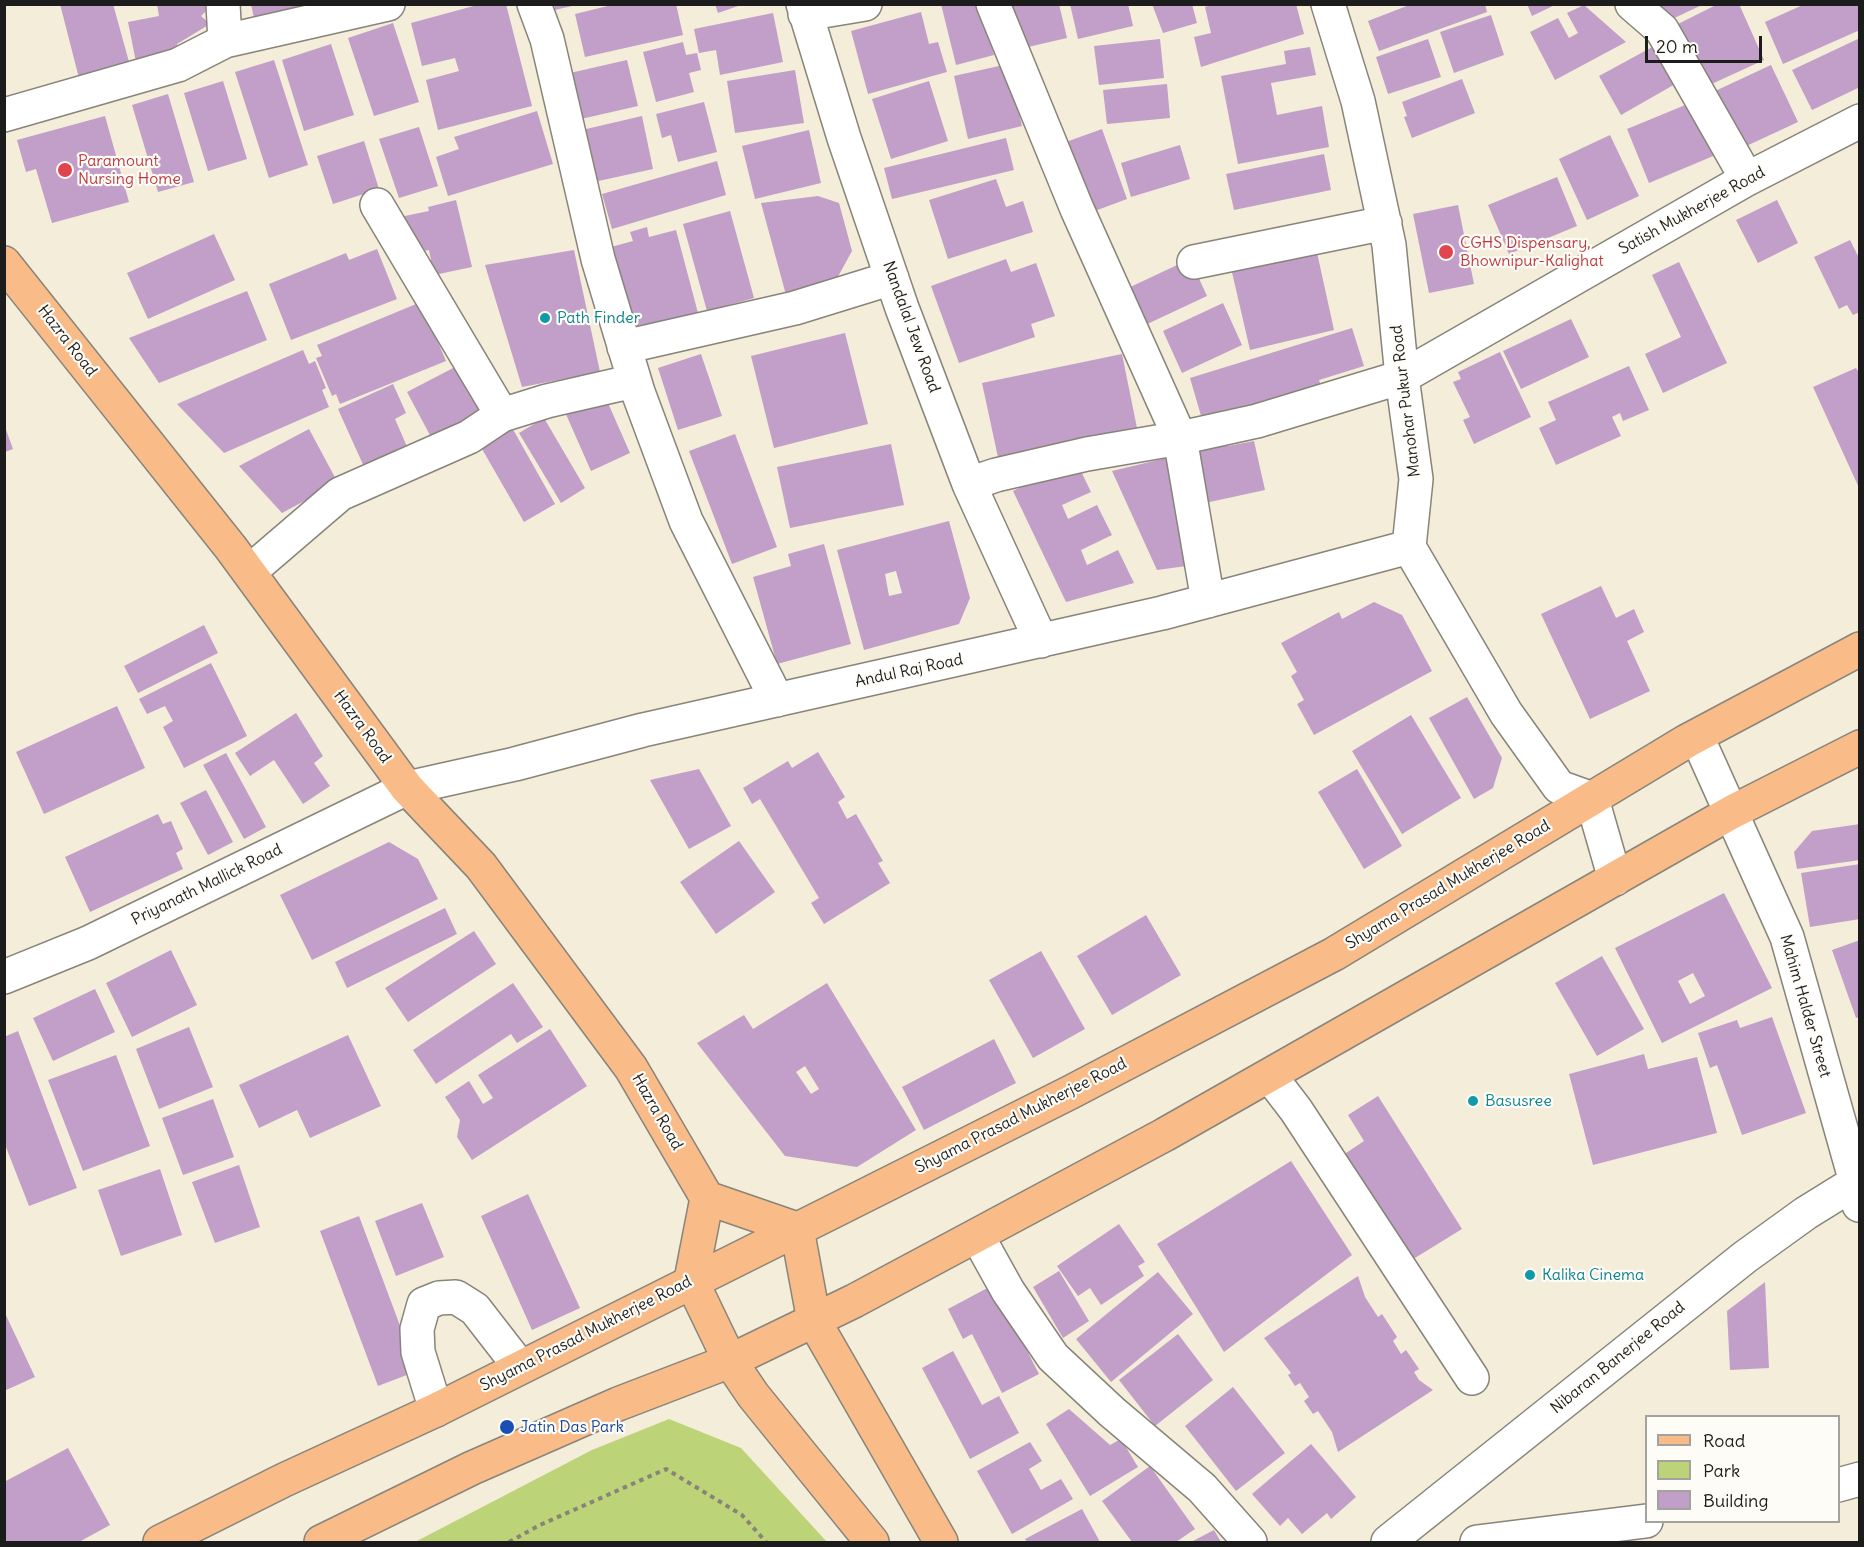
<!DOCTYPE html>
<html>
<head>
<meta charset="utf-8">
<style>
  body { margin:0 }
  #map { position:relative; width:1864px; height:1547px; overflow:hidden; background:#f3edd9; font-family:Delius,sans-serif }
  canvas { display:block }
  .frame { position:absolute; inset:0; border:6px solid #1c1c1c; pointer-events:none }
  .legend { position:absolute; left:1645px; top:1415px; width:195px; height:108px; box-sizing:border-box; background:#fdfcf7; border:2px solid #a3a29f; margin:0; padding:8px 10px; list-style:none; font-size:18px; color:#1c1c1c }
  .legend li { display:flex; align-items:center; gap:12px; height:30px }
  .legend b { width:30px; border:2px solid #a3a29f }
  .scale { position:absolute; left:1645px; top:36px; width:117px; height:27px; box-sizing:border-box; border:3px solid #1c1c1c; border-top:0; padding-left:8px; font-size:18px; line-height:21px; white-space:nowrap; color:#1c1c1c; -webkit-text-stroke:4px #fdfcf7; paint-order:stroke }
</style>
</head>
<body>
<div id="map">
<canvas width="1864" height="1547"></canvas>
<div class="frame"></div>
<ul class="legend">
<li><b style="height:8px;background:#f9bc89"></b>Road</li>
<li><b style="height:16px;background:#bcd377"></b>Park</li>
<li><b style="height:16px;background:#c19fc8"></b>Building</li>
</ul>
<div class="scale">20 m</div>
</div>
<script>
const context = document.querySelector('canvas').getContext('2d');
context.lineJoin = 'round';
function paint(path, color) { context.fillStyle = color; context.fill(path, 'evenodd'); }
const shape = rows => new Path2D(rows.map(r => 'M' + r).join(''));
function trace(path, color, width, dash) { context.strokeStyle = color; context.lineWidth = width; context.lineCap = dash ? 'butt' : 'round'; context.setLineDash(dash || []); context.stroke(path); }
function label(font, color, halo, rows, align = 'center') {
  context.font = font + ' Delius,sans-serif'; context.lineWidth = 4.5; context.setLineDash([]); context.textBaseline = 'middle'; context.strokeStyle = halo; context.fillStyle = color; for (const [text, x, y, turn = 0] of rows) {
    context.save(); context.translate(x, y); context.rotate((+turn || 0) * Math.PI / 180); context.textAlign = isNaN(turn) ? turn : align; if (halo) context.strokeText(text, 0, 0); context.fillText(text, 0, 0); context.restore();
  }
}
paint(shape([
  [669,1419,741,1448,827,1542,415,1542,592,1450]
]), '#bcd377');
paint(shape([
  [60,4,113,4,131,69,80,82],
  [157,4,213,4,201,16,210,24,177,44,179,54,136,62,128,22,159,16],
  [251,4,309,4,311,15,256,28],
  [481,4,506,4,532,106,438,130,426,80,459,71,455,58,422,66,411,23],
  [554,4,576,4,576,5,555,10],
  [616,4,676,4,683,35,585,57,575,14],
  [715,4,741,4,741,5,718,13],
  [941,4,981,4,994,55,956,65],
  [1004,4,1059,4,1067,38,1015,50],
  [1070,4,1128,4,1133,26,1078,39],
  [1152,4,1192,4,1197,23,1163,33],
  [1214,4,1296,4,1304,34,1201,67,1194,37,1211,33,1205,7],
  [1412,4,1485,4,1487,12,1379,51,1368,21],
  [1527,4,1557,4,1532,16],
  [1650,4,1704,4,1668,21],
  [1718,4,1739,4,1764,60,1705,87,1676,25],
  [1805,4,1860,4,1860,30,1783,64,1765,22],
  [1584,5,1626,42,1555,80,1530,32,1558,18,1569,38,1578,33,1567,13],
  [921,12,929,44,938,42,947,72,868,94,851,31],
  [773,13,783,62,720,75,716,50,699,53,694,29],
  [1491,15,1504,55,1454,73,1440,32],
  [393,23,419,102,374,116,348,38],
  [1860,38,1860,87,1812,110,1792,70],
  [1160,39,1164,78,1099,85,1094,46],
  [1428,39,1441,77,1388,94,1376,57],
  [683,42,686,55,697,53,701,70,689,73,694,92,656,102,643,52],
  [331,44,354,115,304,131,282,60],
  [1656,45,1677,83,1621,115,1599,76],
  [1310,47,1316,75,1271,83,1277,115,1322,106,1329,147,1238,164,1221,76,1286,64,1284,51],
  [274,60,308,165,269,178,235,72],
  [627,60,638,106,581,119,570,73],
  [1008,64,1022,126,968,139,954,76],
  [1771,65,1798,122,1740,149,1713,92],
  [795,70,804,123,735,133,727,81],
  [1462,79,1475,113,1412,138,1404,117,1407,116,1402,102],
  [223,81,247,159,208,171,184,93],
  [929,81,948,141,891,159,872,99],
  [1167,84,1170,118,1107,124,1103,90],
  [168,94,194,182,158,192,132,105],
  [1695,101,1718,154,1649,183,1627,129],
  [704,102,717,152,678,162,671,135,662,138,656,114],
  [537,111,553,164,448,196,436,157,459,149,454,137],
  [105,116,129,202,52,223,36,169,26,172,17,140],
  [642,116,653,169,594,182,582,130],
  [419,127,438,186,399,198,379,139],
  [1102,129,1127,199,1092,212,1066,142],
  [809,130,821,183,755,199,742,146],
  [1610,135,1639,196,1587,220,1559,159],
  [1006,138,1014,170,892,199,884,168],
  [364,141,379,189,333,204,317,156],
  [1180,145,1190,179,1131,197,1121,163],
  [1324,154,1331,190,1234,210,1226,174],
  [717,161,726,195,612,229,602,194],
  [1557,177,1577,226,1509,254,1488,205],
  [996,179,1006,207,1023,201,1033,232,948,259,929,200],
  [818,196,839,203,852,251,835,282,786,295,761,203],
  [456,200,472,267,434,275,429,250,408,254,400,217,429,211,428,207],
  [1777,200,1798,243,1758,263,1736,220],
  [1458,205,1474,284,1429,293,1413,214],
  [730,211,754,298,707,311,683,224],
  [647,227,649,237,676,230,698,313,633,330,611,247,633,241,630,232],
  [214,234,235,280,148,319,127,273],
  [1850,240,1860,260,1860,312,1853,315,1847,305,1839,309,1814,257],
  [1316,248,1334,330,1250,350,1231,268],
  [377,249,397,299,291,340,269,284,346,253,349,260],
  [574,250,600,372,522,387,485,265],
  [1006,259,1011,272,1036,263,1055,316,1031,324,1035,337,959,363,931,286],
  [1190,259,1207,296,1143,326,1126,289],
  [1679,262,1727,363,1663,393,1645,354,1681,337,1652,275],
  [247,291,267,340,159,383,129,338],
  [421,302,446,361,340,404,336,394,332,396,316,358,322,356,317,345],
  [1223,303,1242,345,1182,373,1163,331],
  [1571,319,1589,357,1521,389,1503,351],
  [1352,328,1364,366,1319,380,1322,389,1204,426,1190,378],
  [845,333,868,424,774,448,751,356],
  [303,350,309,364,315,361,326,388,322,390,329,407,224,453,177,404],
  [1500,352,1531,417,1474,444,1463,420,1470,417,1453,382,1461,379,1458,372],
  [701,354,722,416,678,430,658,368],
  [1122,354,1138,433,999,462,982,383],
  [457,366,482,413,432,439,407,392],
  [1629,366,1649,410,1623,421,1620,413,1612,417,1621,436,1556,465,1539,428,1556,420,1548,402],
  [1856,368,1860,374,1860,490,1813,387],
  [393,384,406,413,395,419,408,449,365,469,338,409],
  [604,394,630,453,591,471,565,412],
  [544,418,585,488,561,503,519,433],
  [510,424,555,504,524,522,478,442],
  [5,427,13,449,5,452],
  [309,429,338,483,282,513,239,466],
  [735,434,777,547,732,564,689,451],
  [1225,434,1228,446,1254,441,1265,490,1205,503,1192,442],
  [891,444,904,505,790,528,777,467],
  [1179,455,1194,565,1157,570,1112,471],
  [1076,461,1091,492,1062,505,1068,519,1097,505,1112,535,1081,550,1087,565,1118,550,1134,583,1066,602,1013,491],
  [949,521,970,598,959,624,864,650,837,550],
  [896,571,902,593,889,596,885,574],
  [824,544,851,644,777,664,753,577,791,566,788,554],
  [1601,586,1616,618,1634,609,1644,632,1627,641,1650,691,1590,719,1541,614],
  [1374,602,1402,615,1432,671,1314,735,1297,704,1304,700,1291,676,1297,672,1281,643,1339,612,1342,619],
  [204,625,218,653,138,693,124,666],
  [211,663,247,736,184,768,163,727,173,721,165,706,147,714,139,699],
  [1467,697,1502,758,1493,788,1474,799,1429,718],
  [117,706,145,768,44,814,16,752],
  [296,713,323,756,314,763,330,786,303,804,274,760,250,776,235,753],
  [1411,715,1461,798,1402,834,1352,751],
  [818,752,845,797,838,802,847,819,856,814,883,861,878,863,890,883,824,924,811,903,819,898,760,799,752,804,743,788,788,761,792,768],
  [226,753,266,827,244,839,203,765],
  [699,769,731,826,689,849,650,780],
  [1357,769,1402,846,1364,869,1318,792],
  [206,790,233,842,208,855,180,803],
  [158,814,163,824,171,821,183,849,176,853,183,869,90,912,65,857],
  [1860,824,1860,860,1797,869,1794,852,1812,831],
  [739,841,775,892,716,934,680,882],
  [389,842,418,859,438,899,312,960,280,895],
  [1860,864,1860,919,1810,927,1801,873],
  [1724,893,1772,988,1662,1043,1615,948],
  [1693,973,1705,996,1690,1004,1678,981],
  [445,908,457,934,347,988,335,962],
  [1146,915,1181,975,1112,1015,1077,956],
  [474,931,496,964,408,1022,385,988],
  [1860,940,1860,1017,1856,1018,1832,950],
  [171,950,197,1005,132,1037,106,983],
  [1041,951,1085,1029,1033,1058,989,980],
  [1602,956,1644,1029,1597,1056,1555,983],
  [513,983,543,1027,517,1043,511,1034,436,1084,413,1050],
  [827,983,916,1130,857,1167,785,1156,697,1043,744,1015,753,1029],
  [805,1066,819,1089,811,1094,796,1072],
  [95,989,115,1032,53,1061,33,1018],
  [1772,1017,1806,1113,1742,1135,1717,1065,1710,1068,1698,1033,1737,1020,1740,1028],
  [189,1027,213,1087,159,1109,136,1049],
  [550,1029,587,1086,472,1160,457,1137,460,1120,445,1097,469,1081,483,1104,493,1098,478,1075],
  [18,1031,77,1188,29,1206,4,1142,4,1037],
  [348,1035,381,1106,310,1138,297,1110,259,1128,239,1085],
  [994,1039,1016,1083,924,1130,902,1087],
  [1644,1054,1648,1069,1697,1057,1717,1133,1593,1165,1569,1074],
  [116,1055,150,1146,83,1171,48,1080],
  [1378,1096,1462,1229,1410,1261,1343,1155,1364,1141,1348,1115],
  [213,1099,234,1157,183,1175,162,1118],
  [1291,1161,1352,1255,1224,1352,1157,1244],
  [239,1165,260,1227,215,1243,192,1182],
  [160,1169,182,1235,121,1256,98,1190],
  [528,1194,580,1308,532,1330,481,1216],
  [422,1203,444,1257,396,1276,375,1221],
  [359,1216,417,1371,378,1386,320,1231],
  [1119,1224,1145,1262,1138,1266,1144,1276,1101,1305,1090,1288,1078,1296,1057,1266],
  [1059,1271,1089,1321,1063,1338,1033,1287],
  [1158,1272,1193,1314,1111,1382,1076,1339],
  [1358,1276,1365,1297,1378,1317,1382,1314,1397,1337,1393,1341,1401,1354,1406,1350,1419,1369,1414,1372,1419,1380,1433,1390,1338,1452,1332,1432,1318,1411,1313,1414,1304,1401,1309,1397,1300,1383,1295,1386,1288,1375,1291,1373,1264,1338],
  [1765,1282,1769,1368,1730,1370,1727,1311],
  [993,1285,1039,1374,1002,1393,972,1334,963,1339,948,1309],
  [4,1311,35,1377,4,1391],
  [1178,1334,1213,1380,1155,1426,1119,1380],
  [953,1351,982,1405,999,1396,1019,1433,970,1459,922,1368],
  [1233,1387,1285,1453,1236,1491,1185,1426],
  [1069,1409,1110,1445,1121,1439,1138,1467,1090,1496,1046,1424],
  [1030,1442,1042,1461,1029,1469,1041,1490,1061,1479,1073,1499,1012,1534,977,1471],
  [1311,1444,1356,1497,1331,1519,1327,1513,1302,1534,1288,1518,1280,1526,1252,1494],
  [68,1448,110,1525,79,1542,4,1542,4,1482],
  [1150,1466,1195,1529,1176,1542,1132,1542,1102,1501],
  [1082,1509,1100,1542,1027,1542,1025,1539],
  [1214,1530,1221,1542,1191,1542]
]), '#c19fc8');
const minor = shape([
  [223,4,225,41],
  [534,4,547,39,598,259,638,392,686,521,777,700],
  [803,4,844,138,902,308,969,484,1041,641],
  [993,4,1077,209,1180,438,1208,601],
  [1328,4,1358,101,1389,245,1402,377,1416,479,1409,547,1506,713,1559,787,1592,799,1615,879],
  [1632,4,1662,30,1747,179],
  [805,14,865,4],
  [4,115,178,65,225,41,388,4],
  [377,205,502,415],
  [1194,262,1385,223],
  [624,347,795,308,892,278],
  [969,484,996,475,1087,454,1180,438,1257,421,1402,377,1747,179,1860,121],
  [249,572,340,494,469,437,502,415,547,401,634,381],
  [1697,737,1787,937,1856,1182,1859,1205],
  [4,977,88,943,407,788,515,764,643,730,1162,613,1409,547],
  [1270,1076,1296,1110,1472,1378],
  [978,1237,1008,1291,1053,1357,1112,1412,1202,1488,1250,1542],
  [436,1410,418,1352,417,1329,424,1304,439,1298,456,1297,475,1309,520,1367],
  [1838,1485,1860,1479],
  [1388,1542,1745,1257,1806,1213,1856,1182],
  [1477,1542,1646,1521]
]);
const major = shape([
  [4,263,231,548,407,788,481,866,631,1068,707,1198],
  [707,1198,691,1280,730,1361,753,1395,872,1542],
  [707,1198,797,1229],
  [797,1229,814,1321,941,1542],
  [160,1542,284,1480,436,1410,832,1212,1071,1092,1334,954,1687,741,1860,649],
  [321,1542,472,1468,618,1404,730,1361,854,1301,1164,1135,1732,812,1860,747]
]);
trace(minor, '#88847a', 36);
trace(major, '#88847a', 36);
trace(shape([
  [509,1542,540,1525,666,1469,742,1515,766,1542]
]), '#88847a', 4, [4.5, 4.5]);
trace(minor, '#fff', 33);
trace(major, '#f9bc89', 33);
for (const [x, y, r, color] of [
  [65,170,8,"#e0444e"],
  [1446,252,8,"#e0444e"],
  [545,318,6,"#0f9aa8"],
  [1473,1101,6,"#0f9aa8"],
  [1530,1275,6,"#0f9aa8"],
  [507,1427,8,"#1a4fb4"]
]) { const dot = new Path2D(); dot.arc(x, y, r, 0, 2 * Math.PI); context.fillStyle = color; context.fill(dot); trace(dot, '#fdfcf7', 2); }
label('16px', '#be3a42', '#fdfcf7', [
  ["Paramount",78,161],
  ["Nursing Home",78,179],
  ["CGHS Dispensary,",1460,243],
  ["Bhownipur-Kalighat",1460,261]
], 'left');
label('16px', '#1c1c1c', '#fdfcf7', [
  ["Satish Mukherjee Road",1692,211,-29],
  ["Nandalal Jew Road",911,327,70],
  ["Hazra Road",67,341,52],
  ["Manohar Pukur Road",1406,401,-97],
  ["Andul Raj Road",909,671,-12],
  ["Hazra Road",362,727,54],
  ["Priyanath Mallick Road",207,885,-26],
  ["Shyama Prasad Mukherjee Road",1448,885,-31],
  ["Mahim Halder Street",1805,1006,74],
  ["Hazra Road",657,1112,60],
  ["Shyama Prasad Mukherjee Road",1021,1116,-27],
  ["Shyama Prasad Mukherjee Road",586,1334,-27],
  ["Nibaran Banerjee Road",1618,1358,-39]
]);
label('16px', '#0d838f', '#fdfcf7', [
  ["Path Finder",557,318],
  ["Basusree",1485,1101],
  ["Kalika Cinema",1542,1275]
], 'left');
label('16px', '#164399', '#fdfcf7', [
  ["Jatin Das Park",520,1427]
], 'left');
</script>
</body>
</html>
